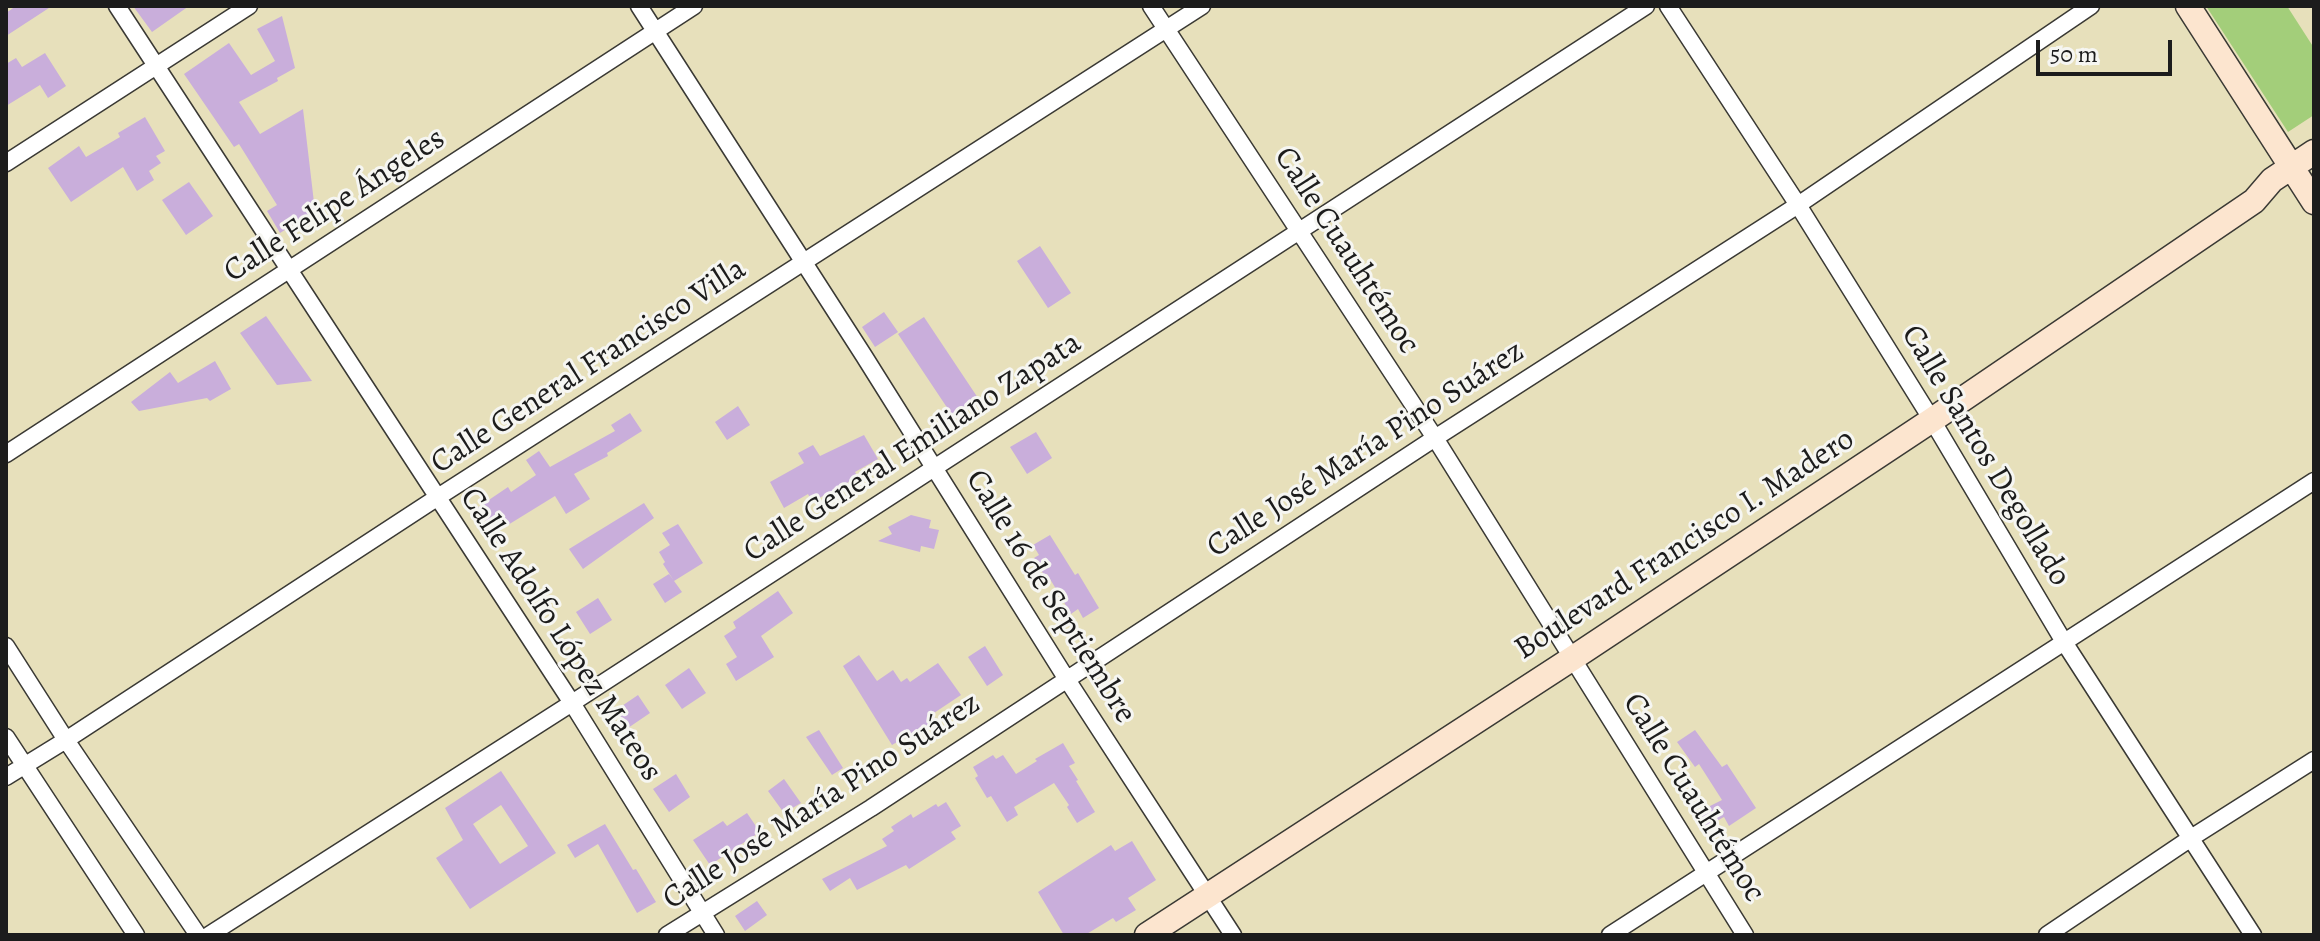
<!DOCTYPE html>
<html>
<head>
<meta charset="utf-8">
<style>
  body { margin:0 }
  #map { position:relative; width:2320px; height:941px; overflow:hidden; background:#e7e0bb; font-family:Alegreya,serif }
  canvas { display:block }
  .frame { position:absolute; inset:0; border:8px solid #1c1c1c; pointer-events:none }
  .scale { position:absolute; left:2036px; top:40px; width:136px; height:36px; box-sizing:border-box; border:4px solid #1c1c1c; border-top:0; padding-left:10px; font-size:24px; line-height:28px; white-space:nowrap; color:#1c1c1c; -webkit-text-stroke:6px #f6f6f2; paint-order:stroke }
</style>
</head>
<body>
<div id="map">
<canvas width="2320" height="941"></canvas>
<div class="frame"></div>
<div class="scale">50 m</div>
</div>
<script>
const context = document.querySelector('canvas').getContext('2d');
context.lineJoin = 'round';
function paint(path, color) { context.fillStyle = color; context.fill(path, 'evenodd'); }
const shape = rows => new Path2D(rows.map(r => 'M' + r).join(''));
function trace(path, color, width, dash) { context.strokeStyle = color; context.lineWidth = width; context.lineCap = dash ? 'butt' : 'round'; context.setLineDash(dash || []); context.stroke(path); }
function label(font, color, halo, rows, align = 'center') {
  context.font = font + ' Alegreya,serif'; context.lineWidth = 6; context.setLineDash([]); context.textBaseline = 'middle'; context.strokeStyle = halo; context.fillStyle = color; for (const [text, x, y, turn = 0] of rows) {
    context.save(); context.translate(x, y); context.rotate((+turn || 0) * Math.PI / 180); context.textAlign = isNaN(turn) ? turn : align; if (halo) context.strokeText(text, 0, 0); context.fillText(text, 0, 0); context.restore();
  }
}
paint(shape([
  [2206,6,2287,6,2314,48,2314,115,2288,132]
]), '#a3ce7a');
paint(shape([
  [16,6,52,6,6,36,6,13],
  [133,6,189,6,152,32],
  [282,16,295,68,277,78,278,81,239,102,260,134,303,109,315,211,280,233,267,211,277,205,239,144,234,147,184,74,229,43,251,75,275,61,257,29],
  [45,53,66,86,48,98,40,85,6,106,6,64,16,58,22,67],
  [145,117,165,151,156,156,161,163,149,171,154,180,137,191,123,167,71,202,48,168,79,146,86,157,120,137,118,133],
  [189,182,213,216,186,235,162,200],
  [1040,246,1071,293,1048,308,1017,261],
  [884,312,898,332,875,347,862,327],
  [266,316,312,381,277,385,240,333],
  [924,317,978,398,952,415,898,334],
  [215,361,231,389,210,401,207,398,139,411,131,402,170,372,178,383],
  [738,406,750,425,727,440,715,422],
  [630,413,642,431,607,453,608,456,574,474,590,499,566,514,555,496,503,528,498,520,489,526,477,508,508,487,511,492,536,475,526,460,539,451,550,467,615,431,611,425],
  [1036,432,1052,458,1027,474,1010,447],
  [864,435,878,459,855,472,858,477,812,502,808,494,784,508,770,482,804,463,798,453,813,445,820,456],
  [644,503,654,518,583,569,569,549],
  [911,515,931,520,929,528,939,530,934,549,921,546,920,552,878,541,892,534,888,527],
  [678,524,703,563,674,581,663,564,665,562,659,552,670,545,662,533],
  [1050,535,1075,575,1078,573,1099,608,1083,618,1078,609,1071,614,1047,574,1044,575,1034,558,1039,555,1033,545],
  [669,574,682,592,665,603,653,584],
  [778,591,793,613,761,636,774,657,736,681,726,664,737,657,724,636,736,628,733,622],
  [598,598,612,620,590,634,576,612],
  [985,646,1003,675,987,686,968,657],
  [859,655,877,681,893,670,901,682,907,678,910,682,938,663,961,695,931,715,936,722,916,734,914,732,892,745,843,666],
  [689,668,706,693,682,709,665,685],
  [638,695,650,713,628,728,616,710],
  [819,730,843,768,832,775,806,737],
  [1695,730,1722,767,1727,764,1756,808,1729,826,1724,817,1700,830,1692,815,1722,800,1699,764,1695,767,1677,742],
  [1063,743,1075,763,1069,766,1078,780,1076,781,1095,812,1077,823,1067,807,1069,805,1054,783,1014,807,1018,815,1007,822,991,796,987,798,975,778,978,776,973,767,993,755,996,759,1003,755,1016,774,1037,761,1035,759],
  [501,771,556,853,470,909,436,858,463,840,445,808],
  [501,805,528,846,500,864,473,824],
  [676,774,690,797,669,812,653,789],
  [784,779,801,803,784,813,768,791],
  [946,802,961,826,951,832,956,839,909,869,906,865,857,890,850,878,830,891,822,879,887,846,882,839,894,831,891,827,911,814,913,818,936,804,938,807],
  [747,813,760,832,710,865,693,840,723,821,727,826],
  [605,824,633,870,636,869,656,902,637,913,598,844,575,858,567,845],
  [1132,841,1156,880,1128,898,1136,910,1116,922,1113,918,1085,935,1064,935,1038,892,1111,845,1115,851],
  [757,901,767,915,745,931,735,916]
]), '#c9aedb');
const street = shape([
  [117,6,572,703,716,935],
  [639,6,864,356,1066,678,1233,935],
  [1151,6,1435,438,1745,935],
  [1668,6,1798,205,1932,420,2064,642,2253,935],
  [6,163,249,6],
  [6,454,694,6],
  [6,646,66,740,198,935],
  [6,737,136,935],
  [6,777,66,740,438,497,1202,6],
  [209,935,572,703,1646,6],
  [667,935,871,808,1435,438,1798,205,2091,6],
  [1610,935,2314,481],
  [2047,935,2191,838,2314,760]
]);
const secondary = shape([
  [2188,6,2314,202],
  [1147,935,1573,658,1932,420,2254,201,2272,180,2314,152]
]);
trace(street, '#3a3934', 19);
trace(secondary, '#3a3934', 27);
trace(street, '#fff', 16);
trace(secondary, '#fce5cf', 24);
label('32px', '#1c1c1c', '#f6f6f2', [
  ["Calle Felipe Ángeles",335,206,-33],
  ["Calle Cuauhtémoc",1346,251,57],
  ["Calle General Francisco Villa",589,367,-33],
  ["Calle General Emiliano Zapata",913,448,-33],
  ["Calle José María Pino Suárez",1366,450,-33],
  ["Calle Santos Degollado",1985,456,59],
  ["Boulevard Francisco I. Madero",1685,545,-33],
  ["Calle 16 de Septiembre",1050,597,58],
  ["Calle Adolfo López Mateos",560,635,57],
  ["Calle Cuauhtémoc",1693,798,58],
  ["Calle José María Pino Suárez",822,802,-33]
]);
</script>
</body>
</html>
